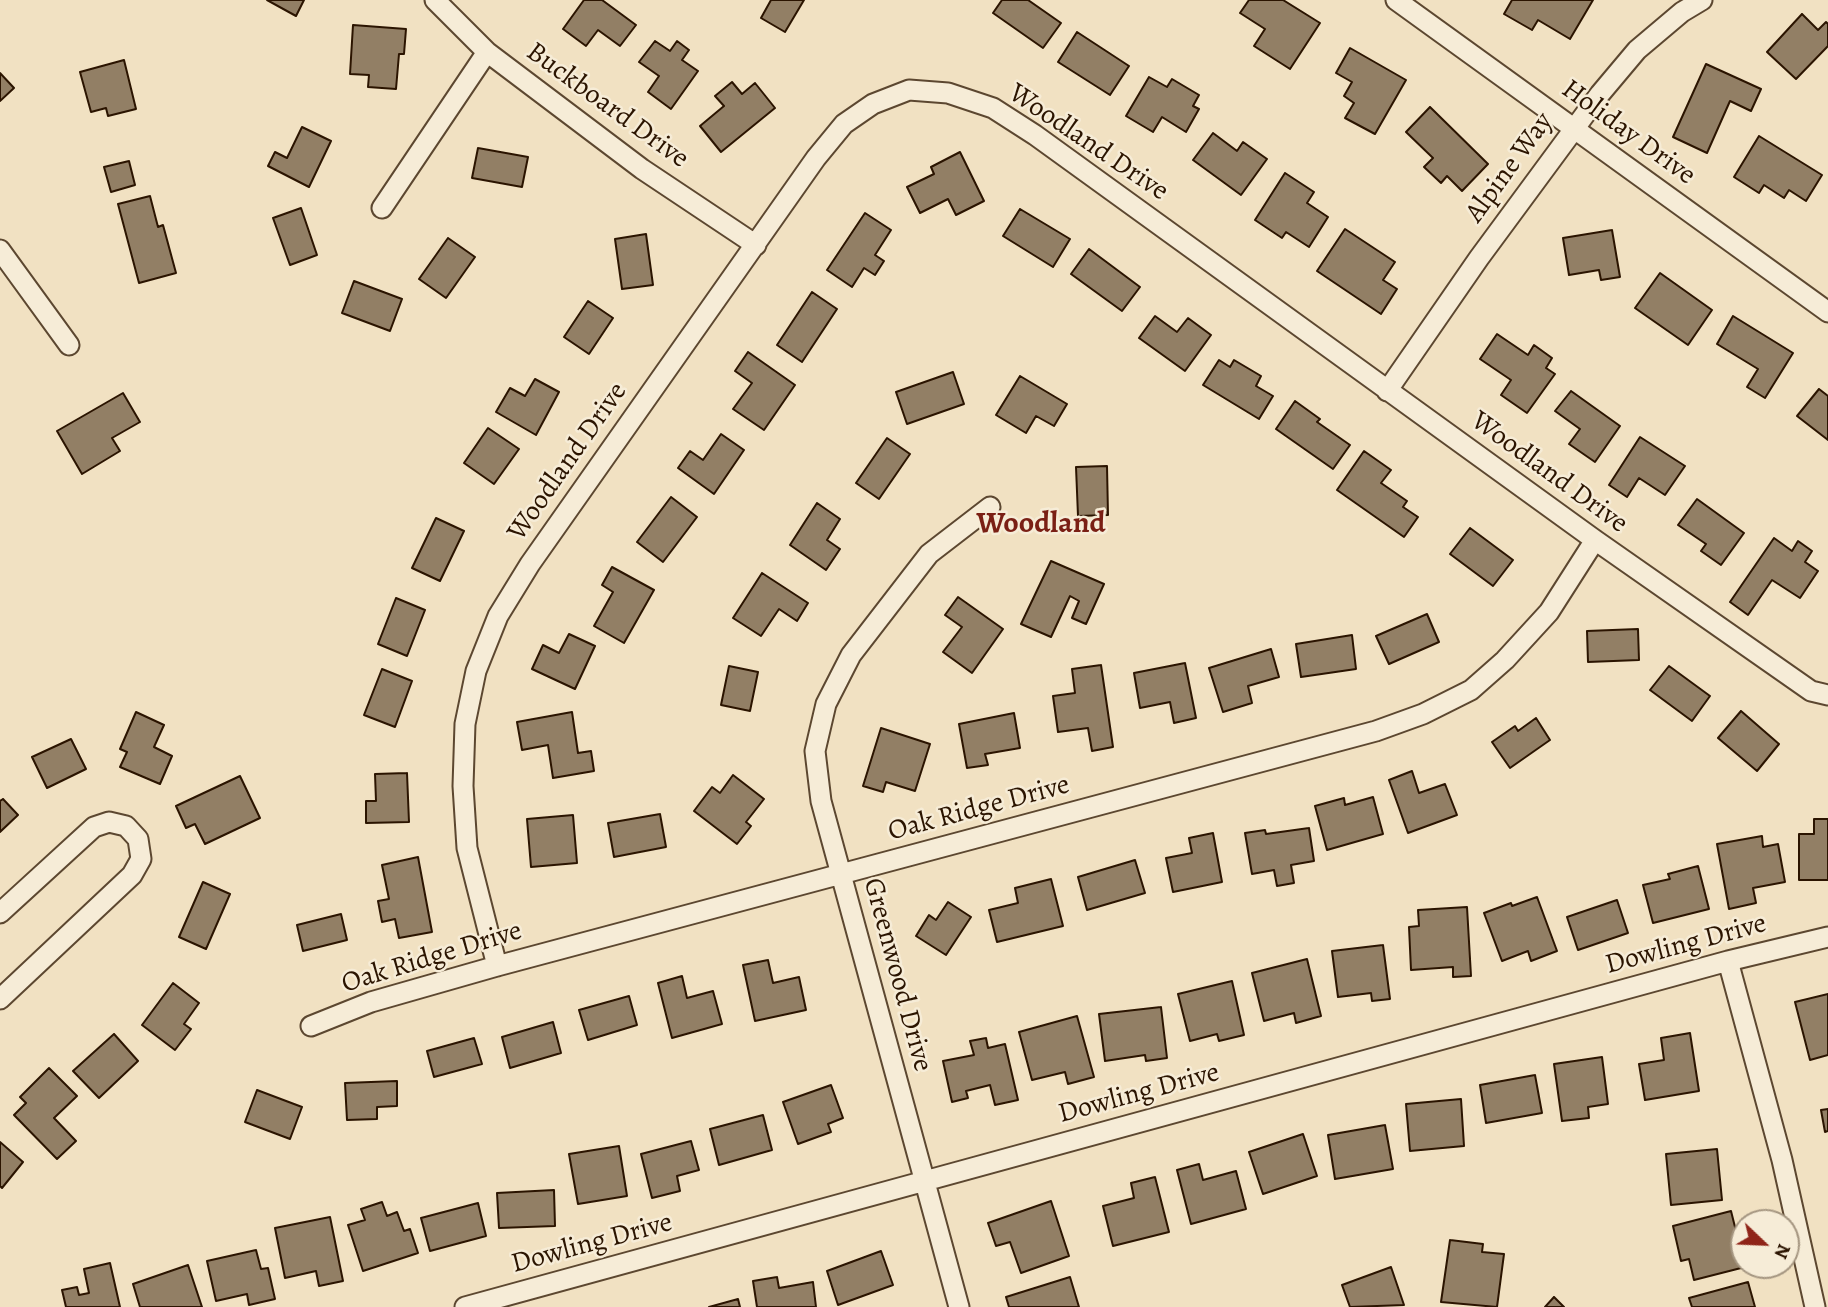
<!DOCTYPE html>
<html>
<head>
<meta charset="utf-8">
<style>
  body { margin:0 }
  #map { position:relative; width:1828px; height:1307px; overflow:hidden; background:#f1e1c2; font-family:Alegreya,serif }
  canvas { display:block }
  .north { position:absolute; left:1730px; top:1209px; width:70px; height:70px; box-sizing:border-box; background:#f6ecd7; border:2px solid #a59681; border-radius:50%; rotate:113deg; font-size:19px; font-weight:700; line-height:28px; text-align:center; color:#2b1400 }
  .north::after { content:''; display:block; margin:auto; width:24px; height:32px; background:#8f2418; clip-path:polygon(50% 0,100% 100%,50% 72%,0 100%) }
</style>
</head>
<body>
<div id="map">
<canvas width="1828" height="1307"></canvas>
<div class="north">N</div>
</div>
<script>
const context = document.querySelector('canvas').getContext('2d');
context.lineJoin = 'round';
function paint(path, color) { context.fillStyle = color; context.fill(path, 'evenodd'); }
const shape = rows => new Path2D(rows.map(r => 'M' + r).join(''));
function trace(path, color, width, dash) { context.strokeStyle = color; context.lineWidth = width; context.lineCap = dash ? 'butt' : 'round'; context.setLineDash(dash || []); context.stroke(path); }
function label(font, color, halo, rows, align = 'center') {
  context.font = font + ' Alegreya,serif'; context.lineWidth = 5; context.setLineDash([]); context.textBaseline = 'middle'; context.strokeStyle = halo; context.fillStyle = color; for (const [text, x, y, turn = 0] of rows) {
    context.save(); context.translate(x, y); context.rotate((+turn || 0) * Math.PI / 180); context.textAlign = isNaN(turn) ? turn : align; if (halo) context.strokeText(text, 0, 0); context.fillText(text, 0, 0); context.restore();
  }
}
const building = shape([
  [267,0,304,0,296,16,267,0],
  [584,0,602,0,636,25,620,46,598,30,586,46,563,29,584,0],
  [771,0,804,0,785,32,761,18,771,0],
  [1002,0,1028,0,1061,23,1043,48,993,13,1002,0],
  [1249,0,1283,0,1320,23,1290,69,1254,46,1265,29,1240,13,1249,0],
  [1512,0,1593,0,1570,39,1538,20,1532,30,1504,14,1512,0],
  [1802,14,1818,30,1826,22,1828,24,1828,46,1796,79,1767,52,1802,14],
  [353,25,406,29,404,54,399,54,396,89,368,87,369,75,350,74,353,25],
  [1077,32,1129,66,1110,95,1058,62,1077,32],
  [655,41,670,51,677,41,689,50,682,60,698,71,671,109,648,92,659,76,639,62,655,41],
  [1350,48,1406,80,1375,134,1345,118,1354,103,1344,96,1352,82,1336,73,1350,48],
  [124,60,136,109,108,116,106,108,91,112,80,72,124,60],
  [1706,64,1761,89,1751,111,1730,101,1707,153,1673,137,1706,64],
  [0,73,14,88,0,101,0,73],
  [1149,77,1167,87,1172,79,1199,95,1193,106,1199,109,1186,132,1162,117,1153,132,1126,116,1149,77],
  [732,82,742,94,755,83,775,108,721,152,700,126,724,106,715,96,732,82],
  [1430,107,1488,164,1462,191,1447,176,1441,183,1424,167,1433,158,1406,132,1430,107],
  [302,127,331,141,309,187,268,166,275,152,287,158,302,127],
  [1213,133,1237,151,1243,142,1267,159,1241,195,1193,160,1213,133],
  [1759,136,1822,175,1806,201,1789,190,1784,198,1764,185,1759,193,1734,177,1759,136],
  [478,148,528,157,522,187,472,178,478,148],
  [960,152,984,201,956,215,948,199,920,213,907,187,934,174,931,167,960,152],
  [129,161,135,185,111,192,104,167,129,161],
  [1285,173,1314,192,1307,203,1328,217,1309,247,1286,232,1282,238,1255,220,1285,173],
  [150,196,158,227,163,225,176,273,139,283,118,204,150,196],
  [301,208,317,255,290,265,273,218,301,208],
  [1020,209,1070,239,1053,267,1003,236,1020,209],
  [865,213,891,230,875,255,884,261,875,275,864,268,852,287,827,270,865,213],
  [1345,229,1395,262,1383,280,1397,289,1381,314,1317,271,1345,229],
  [1612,230,1620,277,1601,280,1599,270,1569,275,1563,238,1612,230],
  [646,234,653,285,622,289,615,239,646,234],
  [448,238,475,257,446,298,419,279,448,238],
  [1089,249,1140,287,1122,311,1071,274,1089,249],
  [1660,273,1712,310,1688,345,1635,308,1660,273],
  [354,281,402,299,390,331,342,313,354,281],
  [812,292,837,309,802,362,777,345,812,292],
  [588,301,613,318,589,354,564,337,588,301],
  [1155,316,1177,332,1188,318,1211,335,1185,371,1139,338,1155,316],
  [1733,316,1793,353,1765,398,1747,387,1758,369,1717,344,1733,316],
  [1497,334,1528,355,1534,345,1552,358,1546,368,1555,374,1527,413,1501,395,1511,380,1480,359,1497,334],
  [748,352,795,385,764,430,733,409,752,383,735,371,748,352],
  [1219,360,1230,367,1234,360,1261,376,1256,386,1273,396,1259,419,1203,385,1219,360],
  [953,372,964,404,907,424,896,392,953,372],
  [1020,376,1067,404,1054,426,1036,416,1026,433,996,415,1020,376],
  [535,379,559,392,536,435,496,412,510,388,525,396,535,379],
  [1819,389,1828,396,1828,440,1797,416,1819,389],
  [1571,391,1620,426,1595,462,1569,444,1580,429,1555,411,1571,391],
  [123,393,140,422,112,438,120,451,82,474,57,431,123,393],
  [1295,401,1320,419,1317,422,1350,445,1333,469,1276,429,1295,401],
  [488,428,519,449,494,484,464,463,488,428],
  [721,434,744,450,714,494,678,468,690,451,703,460,721,434],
  [1640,437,1685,466,1665,495,1639,478,1627,497,1609,485,1640,437],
  [887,438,910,454,879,499,856,483,887,438],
  [1364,451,1391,470,1381,483,1407,501,1403,507,1418,517,1404,537,1337,490,1364,451],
  [1107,466,1108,515,1078,516,1076,467,1107,466],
  [671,497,697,517,663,562,637,542,671,497],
  [1697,499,1744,533,1721,565,1701,551,1706,544,1678,525,1697,499],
  [817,503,840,519,827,540,840,549,826,570,790,545,817,503],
  [436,518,464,531,440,581,412,568,436,518],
  [1470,528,1513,560,1493,586,1450,554,1470,528],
  [1774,538,1792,551,1798,541,1812,551,1805,562,1818,571,1800,598,1772,580,1748,615,1730,602,1774,538],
  [1051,561,1104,584,1086,624,1072,618,1079,601,1070,596,1051,637,1021,624,1051,561],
  [612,567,654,590,624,643,594,626,613,592,602,585,612,567],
  [762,573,808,603,797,621,779,609,761,636,733,618,762,573],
  [958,597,1003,629,972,673,943,652,962,627,945,615,958,597],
  [396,598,425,610,407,656,378,644,396,598],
  [1427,614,1439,642,1389,664,1376,636,1427,614],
  [1638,629,1639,660,1588,662,1587,631,1638,629],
  [569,634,595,646,575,689,532,669,543,645,559,653,569,634],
  [1352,635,1356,669,1301,677,1296,644,1352,635],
  [1271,649,1279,677,1248,686,1252,703,1223,712,1209,668,1271,649],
  [1185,663,1196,718,1174,723,1170,702,1140,708,1134,673,1185,663],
  [1101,665,1113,747,1092,751,1088,728,1058,732,1053,696,1075,693,1072,669,1101,665],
  [729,666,758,672,750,711,721,705,729,666],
  [1669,666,1710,696,1692,721,1650,690,1669,666],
  [382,669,412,681,395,727,364,715,382,669],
  [1741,711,1779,744,1757,771,1718,738,1741,711],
  [136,712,164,725,154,747,172,756,160,784,120,767,127,752,120,749,136,712],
  [572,712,578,753,591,751,594,771,553,778,548,745,522,750,517,722,572,712],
  [1014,713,1020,748,985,754,988,765,967,768,959,724,1014,713],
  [1536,718,1550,740,1510,768,1492,742,1515,726,1518,731,1536,718],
  [881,728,930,744,915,791,886,782,883,792,863,786,881,728],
  [71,739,86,769,47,788,32,757,71,739],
  [1412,771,1419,793,1445,784,1457,815,1408,833,1389,780,1412,771],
  [407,773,409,822,366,823,366,801,376,801,375,774,407,773],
  [733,775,764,799,746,822,751,826,737,844,694,811,712,787,720,793,733,775],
  [240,776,260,818,205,844,195,824,186,828,176,806,240,776],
  [1373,797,1383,834,1327,850,1315,806,1344,798,1345,805,1373,797],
  [3,799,18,815,0,832,0,801,3,799],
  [660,814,666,847,614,857,608,823,660,814],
  [573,815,577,863,531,867,527,819,573,815],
  [1814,819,1828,819,1828,880,1799,880,1799,834,1814,834,1814,819],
  [1309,828,1314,861,1291,865,1294,883,1277,886,1274,870,1252,874,1245,833,1265,830,1266,834,1309,828],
  [1213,833,1222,882,1173,892,1166,858,1192,853,1189,838,1213,833],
  [1762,836,1763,847,1778,844,1785,882,1753,888,1756,903,1729,909,1717,844,1762,836],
  [418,857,432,932,399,938,395,919,382,922,378,901,389,899,382,865,418,857],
  [1135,860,1145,893,1087,910,1078,877,1135,860],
  [1698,866,1709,909,1653,923,1643,885,1670,879,1668,874,1698,866],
  [1051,879,1063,926,997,942,989,910,1018,903,1015,888,1051,879],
  [203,882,230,894,206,949,179,937,203,882],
  [1537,897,1557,951,1531,961,1528,951,1502,961,1484,913,1511,903,1512,906,1537,897],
  [1617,900,1628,933,1578,950,1567,917,1617,900],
  [948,902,971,917,946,955,916,936,929,915,936,920,948,902],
  [1467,907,1471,976,1453,977,1453,967,1411,970,1409,927,1419,926,1418,910,1467,907],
  [341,914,347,940,303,951,297,925,341,914],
  [1383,945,1390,999,1372,1001,1371,993,1338,997,1332,951,1383,945],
  [1307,959,1321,1016,1296,1023,1294,1013,1264,1021,1252,973,1307,959],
  [768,960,773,983,799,977,806,1010,755,1021,743,965,768,960],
  [682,976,687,998,713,991,722,1024,672,1038,658,983,682,976],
  [1232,981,1244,1035,1219,1041,1217,1034,1190,1041,1178,994,1232,981],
  [173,983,199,1003,184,1024,191,1029,175,1050,142,1025,173,983],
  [1828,994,1828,1055,1810,1060,1795,1002,1828,994],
  [629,996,637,1025,588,1040,579,1010,629,996],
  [1161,1007,1167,1058,1146,1061,1145,1055,1105,1061,1099,1014,1161,1007],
  [1077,1016,1094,1077,1068,1084,1065,1072,1032,1080,1019,1032,1077,1016],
  [553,1022,561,1053,510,1068,502,1037,553,1022],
  [1690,1033,1699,1091,1645,1100,1639,1064,1664,1060,1661,1038,1690,1033],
  [114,1034,138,1061,99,1098,73,1071,114,1034],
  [474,1038,482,1064,434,1077,427,1051,474,1038],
  [986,1038,988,1048,1005,1044,1018,1100,995,1105,990,1085,966,1091,968,1098,952,1102,943,1061,974,1055,970,1041,986,1038],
  [1602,1057,1608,1104,1588,1107,1589,1118,1562,1121,1554,1064,1602,1057],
  [49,1068,77,1096,54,1118,76,1141,57,1159,14,1115,26,1103,20,1097,49,1068],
  [1535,1075,1542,1113,1486,1123,1480,1085,1535,1075],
  [397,1081,397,1106,377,1107,377,1119,347,1120,345,1083,397,1081],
  [831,1085,843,1118,828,1124,831,1132,798,1144,783,1102,831,1085],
  [257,1090,302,1107,290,1139,245,1122,257,1090],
  [1461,1099,1464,1146,1410,1151,1406,1104,1461,1099],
  [1828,1109,1828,1131,1825,1132,1821,1110,1828,1109],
  [763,1115,772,1150,719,1165,710,1129,763,1115],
  [1385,1125,1393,1169,1335,1179,1328,1135,1385,1125],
  [1303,1134,1317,1176,1263,1194,1249,1152,1303,1134],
  [691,1141,699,1170,677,1176,680,1191,652,1198,641,1154,691,1141],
  [0,1142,23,1162,2,1188,0,1186,0,1142],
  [619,1146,627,1196,578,1204,569,1154,619,1146],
  [1717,1149,1722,1200,1671,1205,1666,1154,1717,1149],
  [1199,1164,1203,1180,1236,1171,1246,1209,1191,1224,1177,1170,1199,1164],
  [1155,1177,1169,1232,1113,1246,1103,1206,1134,1198,1131,1183,1155,1177],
  [554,1190,555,1226,499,1228,497,1193,554,1190],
  [1051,1201,1069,1256,1021,1273,1010,1242,996,1246,988,1223,1051,1201],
  [382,1202,387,1216,397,1212,404,1231,410,1229,418,1253,363,1271,348,1225,365,1220,361,1209,382,1202],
  [478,1203,486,1236,430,1251,421,1218,478,1203],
  [1731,1211,1745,1267,1694,1280,1689,1259,1681,1261,1673,1226,1731,1211],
  [330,1217,343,1281,319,1286,316,1271,285,1278,275,1228,330,1217],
  [1450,1240,1483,1244,1482,1252,1504,1254,1497,1307,1441,1302,1450,1240],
  [256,1250,261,1269,268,1268,275,1299,249,1305,247,1294,216,1301,207,1261,256,1250],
  [881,1251,893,1285,838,1305,827,1271,881,1251],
  [110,1263,120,1307,66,1307,62,1290,77,1287,79,1295,89,1293,84,1269,110,1263],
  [188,1265,202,1307,140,1307,133,1284,188,1265],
  [1391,1267,1404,1305,1350,1307,1342,1285,1391,1267],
  [777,1277,779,1288,813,1282,816,1307,757,1307,753,1281,777,1277],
  [1070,1277,1079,1307,1009,1307,1006,1297,1070,1277],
  [1748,1282,1755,1307,1692,1307,1689,1298,1748,1282],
  [1554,1297,1564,1307,1545,1307,1554,1297],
  [738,1299,740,1307,709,1307,738,1299]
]);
paint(building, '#927f65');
trace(building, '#2b1400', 2);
const minor = shape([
  [435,0,487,52,642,169,756,245],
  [1396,0,1828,312],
  [382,208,487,52],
  [0,250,69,345],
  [1387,391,1479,258,1600,94,1637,50,1682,12,1702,0],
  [0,913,94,827,109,822,126,826,138,839,141,859,132,875,0,999],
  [1728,961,1782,1160,1815,1307],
  [497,966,467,848,463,786,465,724,476,671,498,616,530,564,816,158,844,124,873,104,909,90,948,93,993,108,1035,135,1595,540,1811,691,1828,695],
  [311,1026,371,1002,497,966,1376,731,1423,714,1471,690,1505,660,1549,612,1595,540],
  [465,1307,1728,961,1828,937],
  [959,1307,821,801,815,751,826,704,851,655,929,554,990,507]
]);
trace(minor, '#5c4730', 23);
trace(minor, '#f6ecd7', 19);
label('28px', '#2b1400', '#f6ecd7', [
  ["Buckboard Drive",607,106,36],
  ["Holiday Drive",1628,133,36],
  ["Woodland Drive",1088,143,34],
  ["Alpine Way",1510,168,-54],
  ["Woodland Drive",568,462,-55],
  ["Woodland Drive",1549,473,36],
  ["Oak Ridge Drive",979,809,-15],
  ["Dowling Drive",1686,945,-15],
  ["Oak Ridge Drive",432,958,-17],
  ["Greenwood Drive",897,975,75],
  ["Dowling Drive",1139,1094,-15],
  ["Dowling Drive",592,1244,-15]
]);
label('bold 30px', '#7a1f14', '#f6ecd7', [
  ["Woodland",1041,525]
]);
</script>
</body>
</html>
